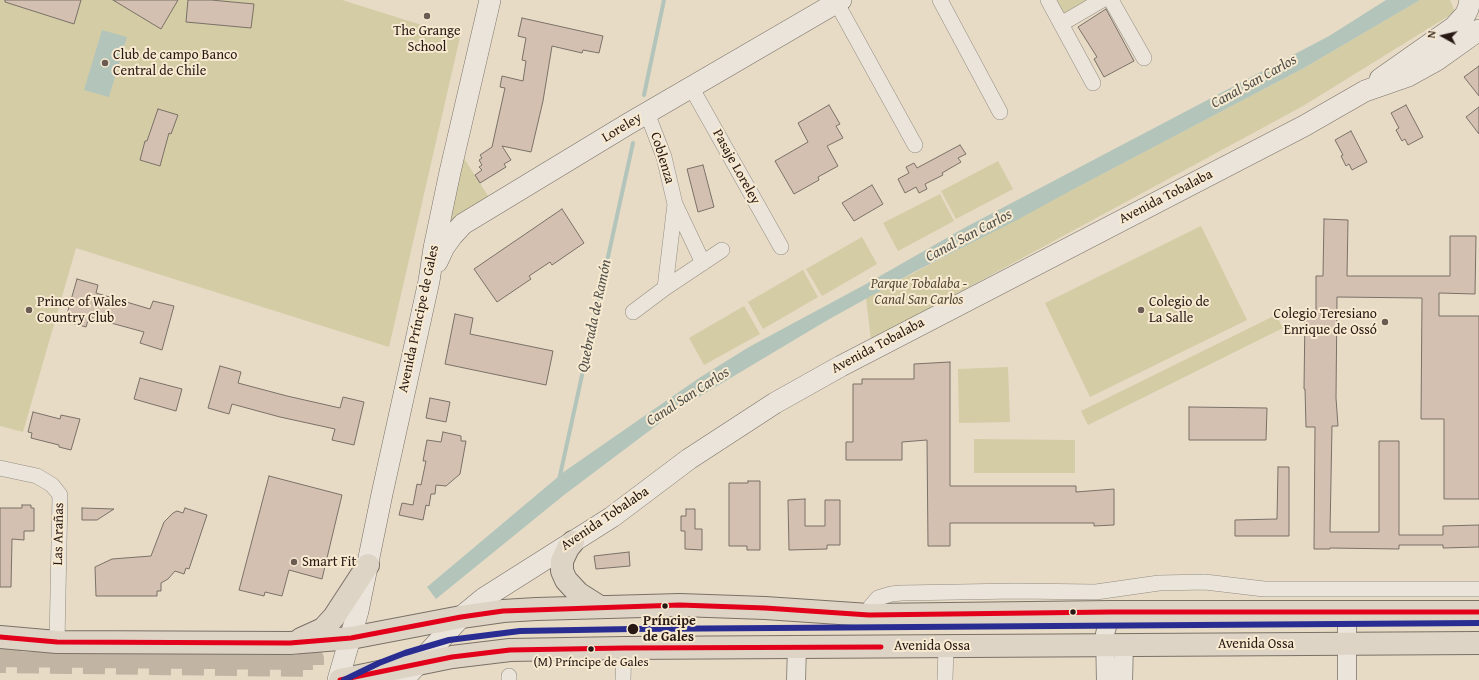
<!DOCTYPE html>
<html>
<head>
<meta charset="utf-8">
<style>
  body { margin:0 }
  #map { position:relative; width:1479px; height:680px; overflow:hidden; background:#e7dbc6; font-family:"Gentium Book Plus",serif }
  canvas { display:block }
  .north { position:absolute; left:1423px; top:16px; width:40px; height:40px; -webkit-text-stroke:3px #f8ead1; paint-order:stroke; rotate:278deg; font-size:11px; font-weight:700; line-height:16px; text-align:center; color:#271813 }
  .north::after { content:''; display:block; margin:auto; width:14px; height:18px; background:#271813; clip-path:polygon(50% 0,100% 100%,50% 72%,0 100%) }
</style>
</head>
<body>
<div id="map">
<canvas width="1479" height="680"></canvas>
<div class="north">N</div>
</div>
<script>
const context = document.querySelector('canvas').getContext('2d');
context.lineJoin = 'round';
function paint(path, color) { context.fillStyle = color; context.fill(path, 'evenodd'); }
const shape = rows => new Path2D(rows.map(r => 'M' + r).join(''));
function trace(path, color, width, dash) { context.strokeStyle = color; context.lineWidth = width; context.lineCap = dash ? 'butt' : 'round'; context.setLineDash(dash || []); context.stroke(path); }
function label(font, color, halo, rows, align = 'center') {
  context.font = font + ' "Gentium Book Plus",serif'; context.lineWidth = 4; context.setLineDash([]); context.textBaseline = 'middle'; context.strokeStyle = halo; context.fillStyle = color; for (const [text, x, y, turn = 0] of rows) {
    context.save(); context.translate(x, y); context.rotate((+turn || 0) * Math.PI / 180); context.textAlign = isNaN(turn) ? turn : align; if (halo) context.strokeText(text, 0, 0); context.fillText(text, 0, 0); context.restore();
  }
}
paint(shape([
  [0,0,342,0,460,37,389,347,76,248,23,432,0,426],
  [1056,0,1090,0,1063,14],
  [1420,0,1450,0,1455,12,1303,106,871,340,866,298,1304,68],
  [462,155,490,199,441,230],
  [998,161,1013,189,956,219,941,191],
  [940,194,954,221,898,251,883,223],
  [1201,226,1247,320,1090,397,1045,303],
  [862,237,877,264,822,296,806,269],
  [803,270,818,297,763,329,748,302],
  [744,306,760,334,704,365,689,338],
  [1276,315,1283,328,1088,425,1081,411],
  [1008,367,1010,422,959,423,958,369],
  [974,439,1075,440,1075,473,974,473]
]), '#d3cca5');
paint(shape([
  [1386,0,1420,0,1304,68,1072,190,1017,220,914,272,826,321,677,410,564,495,436,599,427,587,565,471,699,378,749,347,866,284,966,227,1329,36],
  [102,30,127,37,109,97,84,90]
]), '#b3c5ba');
trace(shape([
  [644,95,664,0],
  [559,480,633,143]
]), '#b3c5ba', 4);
const building = shape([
  [5,0,81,0,74,24,5,2,5,0],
  [113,0,178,0,161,29,113,0],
  [188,0,211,0,254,4,251,28,186,22,188,0],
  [1106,9,1134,61,1104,77,1094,59,1097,57,1078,27,1106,9],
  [522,18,603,36,599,53,583,50,582,53,552,46,543,101,531,152,502,146,511,160,504,164,506,167,480,183,475,175,482,170,479,167,482,165,479,160,482,158,480,155,492,147,505,88,500,87,502,76,523,81,526,61,522,60,526,38,518,36,522,18],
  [1479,66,1479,96,1464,77,1479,66],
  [829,105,840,124,836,126,843,138,827,146,838,166,818,177,819,180,794,194,775,161,808,142,798,123,829,105],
  [1406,105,1423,137,1408,145,1405,139,1402,141,1396,130,1399,128,1391,113,1406,105],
  [1479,107,1479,134,1466,117,1479,107],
  [158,109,178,115,171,134,169,133,160,166,140,160,145,141,147,141,158,109],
  [1351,131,1367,162,1352,170,1349,164,1346,166,1341,156,1343,155,1335,140,1351,131],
  [960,145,966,154,958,158,961,162,942,173,943,175,925,184,927,189,919,193,916,187,905,193,898,179,909,173,906,167,914,163,917,168,960,145],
  [703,165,714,207,698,212,687,169,703,165],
  [872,185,883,204,854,221,842,203,872,185],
  [562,209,584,243,552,265,550,262,529,276,531,279,497,302,474,269,562,209],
  [1324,219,1348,220,1347,276,1450,276,1450,236,1476,236,1475,294,1439,293,1439,316,1479,316,1479,499,1444,499,1444,419,1421,419,1422,298,1337,297,1336,398,1338,426,1332,426,1330,532,1379,532,1379,441,1399,441,1399,535,1443,535,1443,526,1479,525,1479,547,1443,548,1443,545,1399,545,1399,549,1330,548,1330,549,1314,549,1315,427,1306,427,1305,389,1304,389,1305,313,1316,313,1316,276,1323,276,1324,219],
  [77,279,98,285,96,293,150,309,153,301,174,306,162,350,140,343,144,332,89,317,86,327,65,321,77,279],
  [455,314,473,318,470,334,553,351,546,385,445,364,455,314],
  [950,362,950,486,1076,486,1076,492,1114,489,1114,525,1094,526,1094,523,950,523,950,546,928,546,927,440,902,442,902,460,846,460,846,442,853,442,853,384,862,384,862,379,914,379,914,364,950,362],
  [220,366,241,372,238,383,287,396,340,408,343,397,364,402,354,445,332,440,335,429,280,417,232,404,229,414,208,408,220,366],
  [140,378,182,389,176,411,134,399,140,378],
  [430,398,450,402,446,422,426,418,430,398],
  [1189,407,1267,408,1266,440,1189,440,1189,407],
  [33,412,60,419,61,415,80,419,71,450,59,447,59,445,31,438,32,433,28,432,33,412],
  [443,432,461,436,461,441,466,441,460,474,446,486,436,485,435,494,431,494,429,506,426,505,423,520,399,515,402,503,413,505,417,484,421,485,426,461,423,461,427,440,441,442,443,432],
  [1278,467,1289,467,1289,536,1235,536,1235,520,1277,519,1278,467],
  [269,476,342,495,322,579,289,570,282,596,265,592,264,596,239,590,269,476],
  [748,481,760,481,760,550,747,550,747,546,729,546,729,483,748,483,748,481],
  [805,499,805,526,825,526,825,500,840,500,840,545,827,545,827,549,789,550,788,500,805,499],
  [22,505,31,505,31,508,34,508,34,531,24,531,24,540,12,539,11,587,0,587,0,508,22,508,22,505],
  [82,508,114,509,97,520,82,520,82,508],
  [185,508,207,515,189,569,186,568,184,574,175,571,168,579,161,583,161,591,157,591,157,596,96,596,95,567,112,559,151,556,164,522,173,513,177,511,183,513,185,508],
  [686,509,695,509,695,529,702,529,702,550,685,549,685,531,681,531,681,516,686,516,686,509],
  [629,552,630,566,596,569,594,556,629,552]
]);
paint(building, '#d3c0b1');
trace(building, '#7a7167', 1);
trace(shape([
  [0,656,313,659,313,666,0,662]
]), '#c1b4a2', 22, [22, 11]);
const minor = shape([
  [835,0,915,145],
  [940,0,1000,112],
  [1048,0,1093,83],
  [1111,0,1144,58],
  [1061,24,1102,0],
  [691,87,781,247],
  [647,113,664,157,675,204,703,263],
  [665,288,675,204],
  [633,312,665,288,722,250],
  [0,468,37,476,52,485,60,495,57,642],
  [869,615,871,606,878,598,891,594,901,593,1016,591,1096,592,1159,583,1205,582,1264,589,1479,589],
  [509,680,509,676],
  [623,680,624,648],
  [945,680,946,646]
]);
const tertiary = shape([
  [1347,612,1347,680],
  [796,680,797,647],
  [1106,680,1105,634,1111,612],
  [1123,680,1124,645]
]);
const secondary = shape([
  [1380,79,1454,27,1465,15,1468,9,1470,0],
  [437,262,444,247,452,236,463,224,628,124,841,0],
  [338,680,358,611,382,494,429,281,434,248,450,172,490,0],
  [403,680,461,617,484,598,612,517,689,459,775,403,841,366,1304,126,1365,91,1408,76,1437,60,1479,30]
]);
const primary = shape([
  [573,542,568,548,562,561,562,571,566,580,578,593,600,607],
  [0,637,57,642,290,643,351,638,461,617,503,611,536,609,680,605,765,608,869,615,1111,612,1479,612],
  [301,639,323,629,334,617,368,565],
  [340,680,452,657,510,650,624,648,1479,643]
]);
trace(minor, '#948c80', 16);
trace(tertiary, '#948c80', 20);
trace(secondary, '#7a7167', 22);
trace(primary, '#7a7167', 24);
trace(minor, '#eae4da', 15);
trace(tertiary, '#eae4da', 18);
trace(secondary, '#eae4da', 21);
trace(primary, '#ded4c5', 22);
trace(shape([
  [0,637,57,642,290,643,351,638,461,617,503,611,680,605,765,608,869,615,1111,612,1479,612],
  [340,680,452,657,510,650,624,648,881,647]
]), '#e2001a', 5);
trace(shape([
  [344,680,379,663,405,653,449,640,520,631,632,629,1479,623]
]), '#292d91', 6);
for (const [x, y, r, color] of [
  [427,16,4,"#6a5c52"],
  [105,63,4,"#6a5c52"],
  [29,310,4,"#6a5c52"],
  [1141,310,4,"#6a5c52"],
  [1385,322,4,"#6a5c52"],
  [294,562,4,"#6a5c52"],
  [665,606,3.5,"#271813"],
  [1073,612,3.5,"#271813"],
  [633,629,6,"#271813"],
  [591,649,3.5,"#271813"]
]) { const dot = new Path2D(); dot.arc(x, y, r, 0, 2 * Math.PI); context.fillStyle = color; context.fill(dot); trace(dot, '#f8ead1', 1.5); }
label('13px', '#271813', '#f8ead1', [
  ["(M) Príncipe de Gales",591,663]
]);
label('14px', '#271813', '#f8ead1', [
  ["The Grange",427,31,"center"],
  ["School",427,47,"center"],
  ["Club de campo Banco",113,55],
  ["Central de Chile",113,71],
  ["Prince of Wales",37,302],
  ["Country Club",37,318],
  ["Colegio de",1149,302],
  ["La Salle",1149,318],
  ["Colegio Teresiano",1377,314,"right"],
  ["Enrique de Ossó",1377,330,"right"],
  ["Smart Fit",302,562]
], 'left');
label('14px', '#271813', '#f8ead1', [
  ["Loreley",622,128,-31],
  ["Coblenza",662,158,73],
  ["Pasaje Loreley",736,167,61],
  ["Avenida Tobalaba",1166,197,-27],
  ["Avenida Príncipe de Gales",419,319,-78],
  ["Avenida Tobalaba",878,346,-28],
  ["Avenida Tobalaba",605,519,-34],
  ["Las Arañas",59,534,-89],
  ["Avenida Ossa",1256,644],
  ["Avenida Ossa",932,646]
]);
label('italic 14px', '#564a37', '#f8ead1', [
  ["Parque Tobalaba -",919,284],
  ["Canal San Carlos",919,300]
]);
label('bold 14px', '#271813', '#f8ead1', [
  ["Príncipe",643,621],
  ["de Gales",643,637]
], 'left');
label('italic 15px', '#50514c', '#f8ead1', [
  ["Canal San Carlos",1254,82,-29],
  ["Canal San Carlos",969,236,-28],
  ["Quebrada de Ramón",595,316,-78],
  ["Canal San Carlos",688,397,-33]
]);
</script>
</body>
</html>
